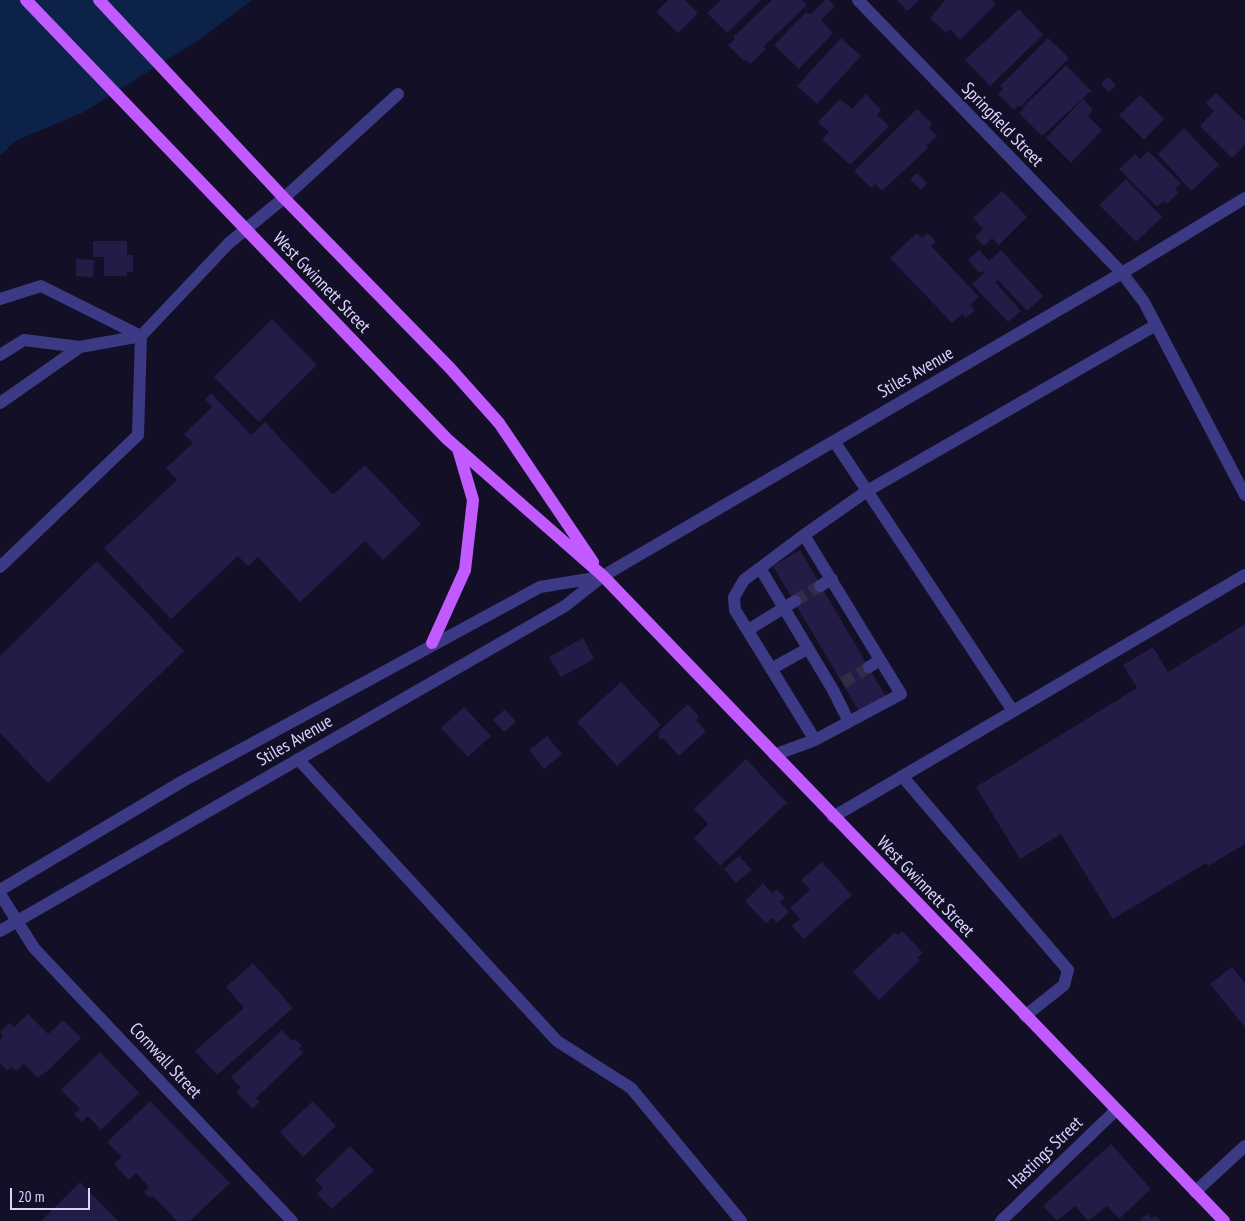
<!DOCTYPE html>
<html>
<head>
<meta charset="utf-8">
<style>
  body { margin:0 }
  #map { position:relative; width:1245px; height:1221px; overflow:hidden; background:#130f26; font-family:"PT Sans Narrow",sans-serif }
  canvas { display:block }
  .scale { position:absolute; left:10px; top:1188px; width:80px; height:22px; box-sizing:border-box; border:2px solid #d9d4ff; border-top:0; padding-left:6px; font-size:15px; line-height:18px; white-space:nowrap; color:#d9d4ff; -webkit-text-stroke:4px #130f26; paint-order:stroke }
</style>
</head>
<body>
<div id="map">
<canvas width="1245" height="1221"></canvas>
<div class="scale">20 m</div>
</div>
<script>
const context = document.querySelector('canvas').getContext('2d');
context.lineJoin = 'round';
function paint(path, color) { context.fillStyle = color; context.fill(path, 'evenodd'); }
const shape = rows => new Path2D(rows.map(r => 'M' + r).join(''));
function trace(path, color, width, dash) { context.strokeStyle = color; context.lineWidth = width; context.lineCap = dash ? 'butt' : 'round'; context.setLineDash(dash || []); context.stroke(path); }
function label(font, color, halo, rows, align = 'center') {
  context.font = font + ' "PT Sans Narrow",sans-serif'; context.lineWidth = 4.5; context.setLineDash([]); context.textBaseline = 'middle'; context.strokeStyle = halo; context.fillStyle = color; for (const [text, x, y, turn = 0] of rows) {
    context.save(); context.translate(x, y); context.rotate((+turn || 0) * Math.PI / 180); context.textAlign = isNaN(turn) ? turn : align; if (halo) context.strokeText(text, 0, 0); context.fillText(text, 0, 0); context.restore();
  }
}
paint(shape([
  [0,0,252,0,200,39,84,112,15,141,0,156]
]), '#0c2248');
paint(shape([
  [668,0,685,0,698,13,678,33,656,12],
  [721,0,761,0,727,33,707,13],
  [772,0,802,0,807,5,763,47,766,49,750,64,746,60,744,61,728,45,735,39,733,37],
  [825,0,829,0,835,6,821,20,833,33,799,69,774,45,806,12,810,15],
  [897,0,919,0,907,11],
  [945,0,992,0,996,4,960,40,950,29,946,33,930,18],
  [1019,9,1043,35,990,86,965,60],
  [841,38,861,56,817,104,797,86],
  [1048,38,1069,58,1020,107,1018,105,1014,110,998,94,1003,89,1000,86],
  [1066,65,1091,91,1042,136,1019,113,1024,109,1022,108],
  [1108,77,1116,86,1108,92,1101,83],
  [1216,93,1245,121,1245,145,1232,158,1200,126,1214,111,1206,103],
  [866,94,881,110,877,115,889,126,850,165,822,139,829,132,818,122,840,99,852,109],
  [1140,95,1164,119,1144,140,1119,115],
  [1083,99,1093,110,1088,116,1102,130,1071,163,1046,138],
  [917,109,932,124,929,128,937,136,926,146,928,148,882,191,875,184,871,188,854,171],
  [1184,128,1219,165,1191,191,1158,154],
  [1148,151,1181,183,1175,189,1178,193,1167,204,1163,201,1157,207,1119,169,1135,154,1140,159],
  [917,173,927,183,921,190,910,179],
  [1126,179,1162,217,1136,242,1099,205],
  [1002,191,1027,217,999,245,992,238,984,246,975,237,983,229,973,218],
  [917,233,922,238,928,233,936,242,931,246,979,297,970,305,975,310,966,318,962,314,952,323,890,258],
  [93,241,127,241,127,255,133,255,133,272,127,272,127,276,104,276,104,257,93,257],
  [979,250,989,261,1001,250,1043,296,1027,311,998,280,995,282,1021,311,1008,322,972,284,984,273,982,271,979,273,968,260],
  [76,259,94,260,93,277,76,276],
  [272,319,317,365,259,422,214,377],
  [211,393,251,435,265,422,333,495,365,465,421,524,383,560,365,541,300,602,258,557,248,566,238,556,171,619,104,548,177,480,166,468,193,443,184,434,212,407,205,399],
  [800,550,886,697,860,713,773,566],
  [97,561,184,651,48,783,0,733,0,656],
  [1245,624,1245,844,1208,866,1206,863,1113,919,1061,834,1020,859,976,787,1137,688,1123,665,1153,647,1168,672],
  [583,638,594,659,561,677,549,657],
  [621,682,661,725,617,766,577,722],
  [688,704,699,717,696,720,706,731,679,756,663,738,661,740,658,736,660,734,658,732],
  [464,707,491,736,468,757,441,728],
  [505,709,516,722,504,732,493,720],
  [547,736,562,754,544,769,529,750],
  [746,759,787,803,720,866,694,838,708,824,694,809],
  [739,856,752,870,736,883,724,869],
  [822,862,852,895,804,939,792,926,800,919,790,908,810,890,801,880],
  [763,883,772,893,777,889,785,898,780,902,789,912,777,923,772,918,766,923,745,901],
  [902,931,923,953,917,958,920,960,879,1000,853,972,895,932,898,935],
  [253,963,293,1008,217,1075,195,1051,244,1008,226,987],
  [1232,967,1245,983,1245,1027,1210,984],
  [28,1014,48,1034,63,1020,81,1038,44,1074,43,1073,38,1078,24,1064,16,1071,11,1067,7,1071,0,1063,0,1039,3,1036,0,1032,9,1023,14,1027],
  [282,1030,292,1041,295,1039,302,1046,299,1048,303,1053,256,1098,260,1102,253,1109,236,1092,241,1088,231,1077],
  [100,1052,139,1093,101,1130,88,1116,82,1122,74,1114,80,1109,61,1090],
  [150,1101,230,1183,190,1221,177,1221,153,1196,150,1198,144,1192,149,1187,136,1173,129,1180,114,1164,122,1157,107,1142],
  [313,1101,336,1126,303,1157,280,1132],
  [1111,1144,1151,1189,1119,1219,1107,1206,1088,1221,1075,1206,1057,1221,1043,1206],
  [350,1146,374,1170,332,1209,317,1194,323,1188,315,1180],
  [80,1182,118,1221,41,1221],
  [1147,1214,1152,1219,1155,1216,1161,1221,1139,1221]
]), '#241b47');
trace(shape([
  [795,601,820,586],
  [843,683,869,667]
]), '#312d47', 12, [12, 6]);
trace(shape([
  [858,0,1122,273,1144,302,1245,495],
  [0,299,41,286,141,336],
  [0,355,24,340,80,347,141,336,229,243,284,198,398,94],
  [0,403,80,347],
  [834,441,1013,711],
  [804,535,744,580,734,597,735,610,815,740],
  [0,567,138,435,141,336],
  [760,568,833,690,849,722],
  [820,586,832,579],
  [748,630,795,601],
  [869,667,880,660],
  [771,669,807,649],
  [774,755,815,740,901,694,804,535,867,491,1156,325],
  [298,759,557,1041,631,1088,741,1221],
  [902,776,1068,970,1064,985,1025,1016],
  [833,817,1245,575],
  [0,890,183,781,540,587,601,577],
  [0,894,34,948,292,1221],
  [0,931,565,606,603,576,1122,273,1245,198],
  [1195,1192,1245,1146],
  [1001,1221,1115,1111]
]), '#3d3a85', 12);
trace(shape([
  [26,0,447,439,603,576,1224,1221],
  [99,0,284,198,450,368,499,423,593,562],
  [432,643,465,570,473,500,458,449]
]), '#c25bff', 12);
label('18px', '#d9d4ff', '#130f26', [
  ["Springfield Street",1002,125,46],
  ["West Gwinnett Street",321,283,46],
  ["Stiles Avenue",916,373,-30],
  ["Stiles Avenue",295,741,-30],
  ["West Gwinnett Street",925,887,46],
  ["Cornwall Street",165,1061,47],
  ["Hastings Street",1046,1153,-44]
]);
</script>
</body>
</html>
